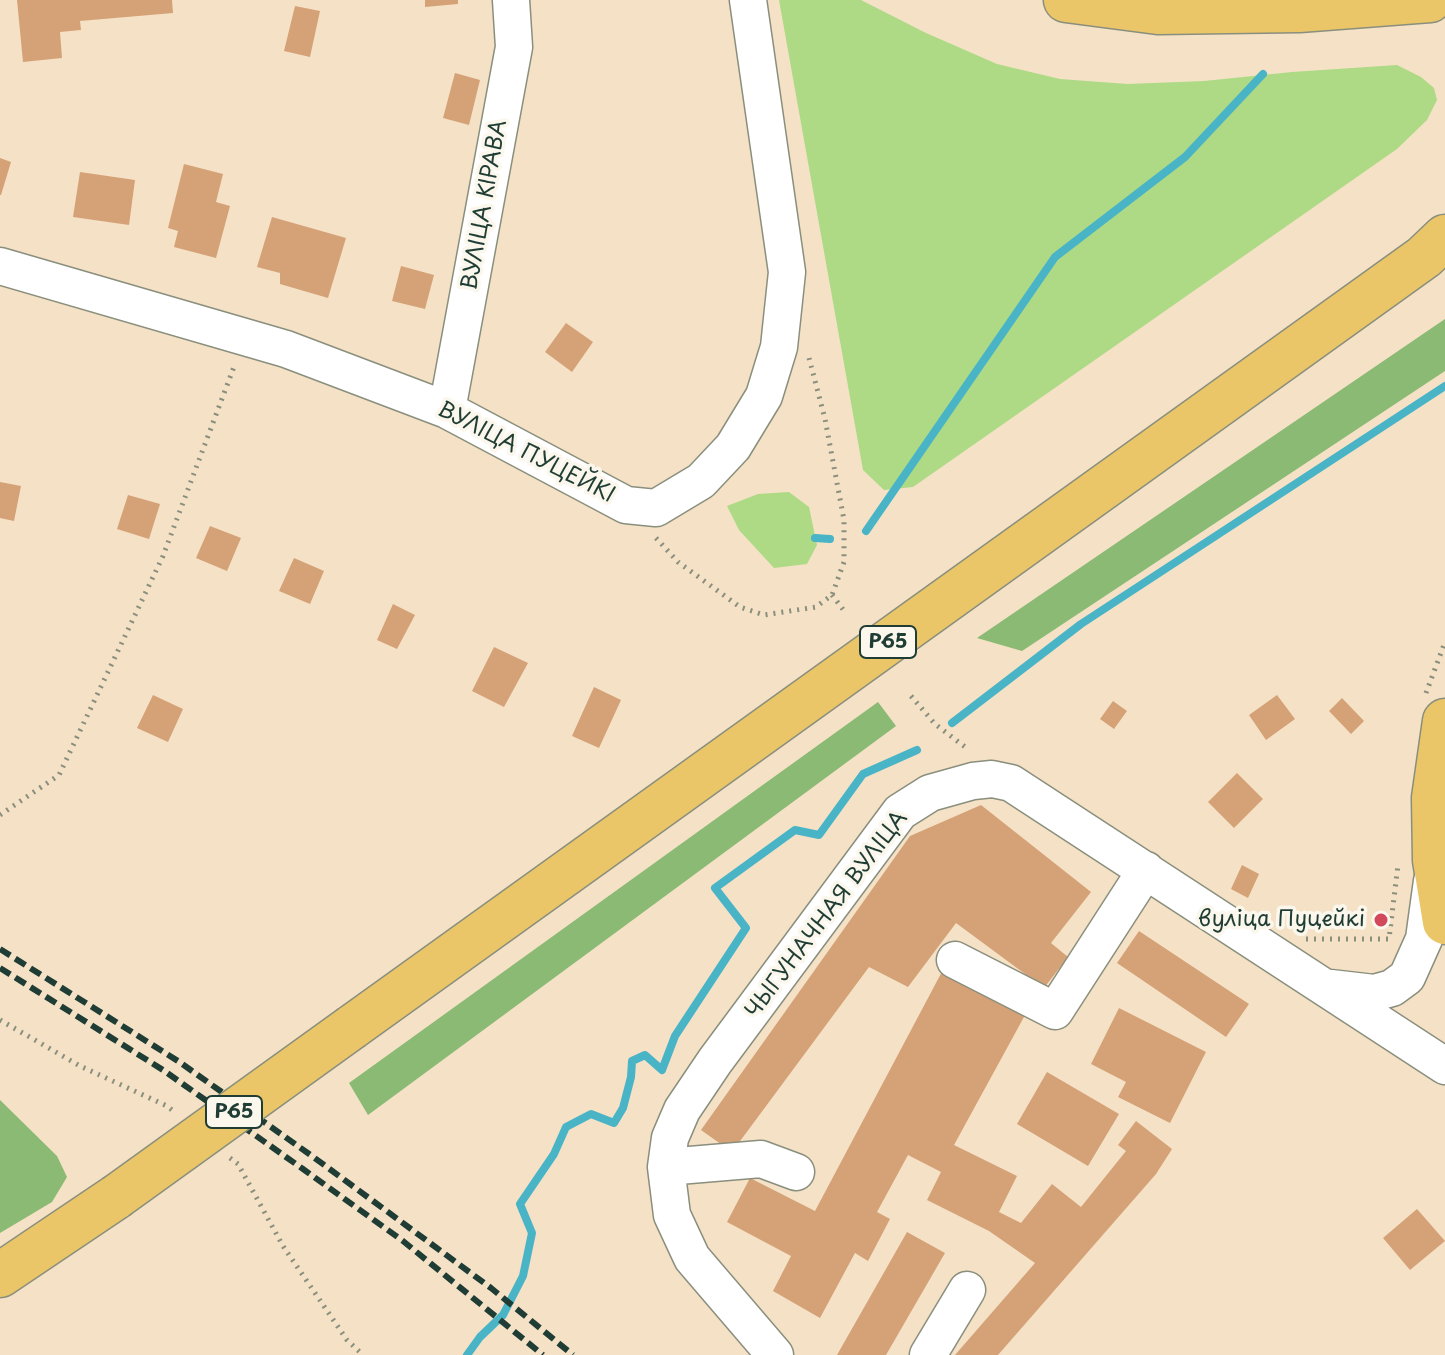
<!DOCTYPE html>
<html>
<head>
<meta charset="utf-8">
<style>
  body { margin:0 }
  canvas { display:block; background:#f4e1c6 }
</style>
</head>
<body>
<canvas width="1445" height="1355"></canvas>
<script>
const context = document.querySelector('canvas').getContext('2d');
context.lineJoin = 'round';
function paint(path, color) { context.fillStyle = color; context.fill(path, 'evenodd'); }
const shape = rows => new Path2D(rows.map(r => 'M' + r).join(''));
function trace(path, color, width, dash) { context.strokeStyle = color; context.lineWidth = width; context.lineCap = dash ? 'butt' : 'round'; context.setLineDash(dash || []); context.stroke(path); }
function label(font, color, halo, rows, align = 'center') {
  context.font = font + ' "Playpen Sans",sans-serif'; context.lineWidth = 7; context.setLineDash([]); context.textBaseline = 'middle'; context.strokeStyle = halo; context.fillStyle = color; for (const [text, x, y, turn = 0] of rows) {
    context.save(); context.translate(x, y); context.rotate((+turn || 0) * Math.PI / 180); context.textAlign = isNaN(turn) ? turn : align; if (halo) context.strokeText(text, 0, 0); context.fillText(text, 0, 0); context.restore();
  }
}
paint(shape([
  [779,0,861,0,926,33,997,64,1060,79,1128,84,1204,81,1292,72,1397,65,1421,77,1434,88,1437,100,1427,120,1397,149,913,487,884,490,863,470],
  [789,492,809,507,817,545,807,564,774,568,739,530,727,506,758,494]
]), '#aeda86');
paint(shape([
  [1445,319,1445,371,1022,651,977,638],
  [878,702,896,726,368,1115,349,1083],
  [0,1100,57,1156,67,1177,52,1202,0,1233]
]), '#8aba73');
trace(shape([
  [866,531,1055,257,1185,157,1263,74],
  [815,538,830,539],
  [952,723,1081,624,1445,386],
  [467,1355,480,1337,503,1315,523,1276,532,1233,520,1204,554,1154,566,1127,591,1114,614,1123,623,1108,631,1077,632,1061,645,1055,662,1070,675,1036,746,928,715,888,795,830,819,835,863,774,917,750]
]), '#4ab4c7', 8);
paint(shape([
  [17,0,172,0,173,13,80,21,81,30,60,32,62,58,23,62],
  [425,0,458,0,458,4,425,7],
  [295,6,320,11,310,57,284,51],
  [455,73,480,80,469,125,443,118],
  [0,158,11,162,1,195,0,195],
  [184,164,223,174,216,202,230,206,216,258,174,247,178,231,168,228],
  [80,172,135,180,129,225,73,217],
  [272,217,346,238,328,298,280,284,280,273,257,267],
  [401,266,434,275,425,309,392,301],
  [566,323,593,342,572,372,545,352],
  [0,482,21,486,14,521,0,518],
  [128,495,160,504,149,539,117,529],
  [210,526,241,538,227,571,196,558],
  [294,558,324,571,310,604,279,591],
  [393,604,415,615,397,649,377,640],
  [494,647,528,663,504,707,472,691],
  [594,687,621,700,599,748,572,736],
  [153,695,183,709,168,742,137,728],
  [1277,695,1295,719,1266,740,1249,715],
  [1342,698,1364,721,1351,734,1329,711],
  [1113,701,1127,711,1114,729,1100,719],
  [1237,773,1263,799,1234,828,1208,802],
  [981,805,1091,892,1051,943,1068,957,1044,988,956,923,908,987,869,967,732,1152,701,1130,910,836],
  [1242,865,1259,874,1248,898,1231,889],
  [1139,931,1249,1004,1226,1037,1117,963],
  [945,966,1030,1006,954,1145,1017,1176,999,1212,1021,1223,1052,1184,1081,1207,1126,1151,1118,1145,1136,1121,1172,1149,1156,1174,998,1355,955,1355,1035,1263,989,1231,927,1200,941,1172,908,1155,877,1212,890,1219,868,1261,855,1253,820,1318,773,1291,791,1256,727,1222,750,1178,815,1211],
  [1119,1008,1206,1052,1170,1123,1118,1097,1126,1082,1091,1064],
  [1047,1072,1119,1114,1088,1166,1017,1124],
  [1417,1209,1445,1241,1410,1270,1383,1238],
  [907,1232,945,1253,886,1355,837,1355]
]), '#d5a277');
const minor = shape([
  [0,266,286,349,447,410,626,505,656,508,701,481,733,447,764,396,779,347,787,272,748,0],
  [447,410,514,47,511,0],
  [955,960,1055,1011,1146,870],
  [1331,988,1374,993,1392,988,1407,977,1424,939,1432,881],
  [666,1167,761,1159,796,1172],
  [775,1355,692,1258,672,1215,666,1167,670,1138,682,1110,715,1061,900,812,930,793,973,781,992,779,1011,783,1445,1066],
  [928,1355,967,1290]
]);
const major = shape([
  [1066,0,1158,12,1299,10,1430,0],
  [1445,721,1434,798,1435,860,1445,922],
  [352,1027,1424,257,1445,237],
  [0,1275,116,1197]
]);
trace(minor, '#8a8f7d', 39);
trace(major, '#8a8f7d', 47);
trace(shape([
  [656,538,678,562,740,607,764,615,816,607,832,595,844,562,844,520,825,419,809,358],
  [832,595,845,612],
  [1426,693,1445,642],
  [911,696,935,724,969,750],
  [0,815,59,775,163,556,235,364],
  [1306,939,1389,939,1398,865],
  [0,1020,80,1066,167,1106,176,1113],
  [230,1158,238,1164,283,1246,347,1340,363,1355]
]), '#8a8f7d', 5, [2, 6]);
trace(minor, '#fff', 36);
trace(major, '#ebc669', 44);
trace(shape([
  [0,949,178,1061,312,1156,491,1288,573,1355],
  [0,968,163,1070,303,1169,403,1241,543,1355]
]), '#1f3d34', 6, [12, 6]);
const majorBridge = shape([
  [116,1197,352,1027]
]);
trace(majorBridge, '#8a8f7d', 47, []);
trace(majorBridge, '#ebc669', 44);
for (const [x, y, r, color] of [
  [1381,920,8,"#d1495b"]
]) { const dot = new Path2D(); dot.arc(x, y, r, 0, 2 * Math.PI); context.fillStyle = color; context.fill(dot); trace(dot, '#fbf7ec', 3); }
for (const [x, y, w] of [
  [888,642,56],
  [234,1112,56]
]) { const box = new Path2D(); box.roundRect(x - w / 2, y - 16, w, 32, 6); context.fillStyle = '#fbf7ec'; context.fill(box); trace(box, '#1f3d34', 2); }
label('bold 20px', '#1f3d34', null, [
  ["Р65",888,642],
  ["Р65",234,1112]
]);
label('22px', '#1f3d34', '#fbf7ec', [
  ["ВУЛІЦА КІРАВА",485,205,-80],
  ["ВУЛІЦА ПУЦЕЙКІ",526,453,27],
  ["ЧЫГУНАЧНАЯ ВУЛІЦА",827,915,-53]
]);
label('22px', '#1f3d34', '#fbf7ec', [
  ["вуліца Пуцейкі",1365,920]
], 'right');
</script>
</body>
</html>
